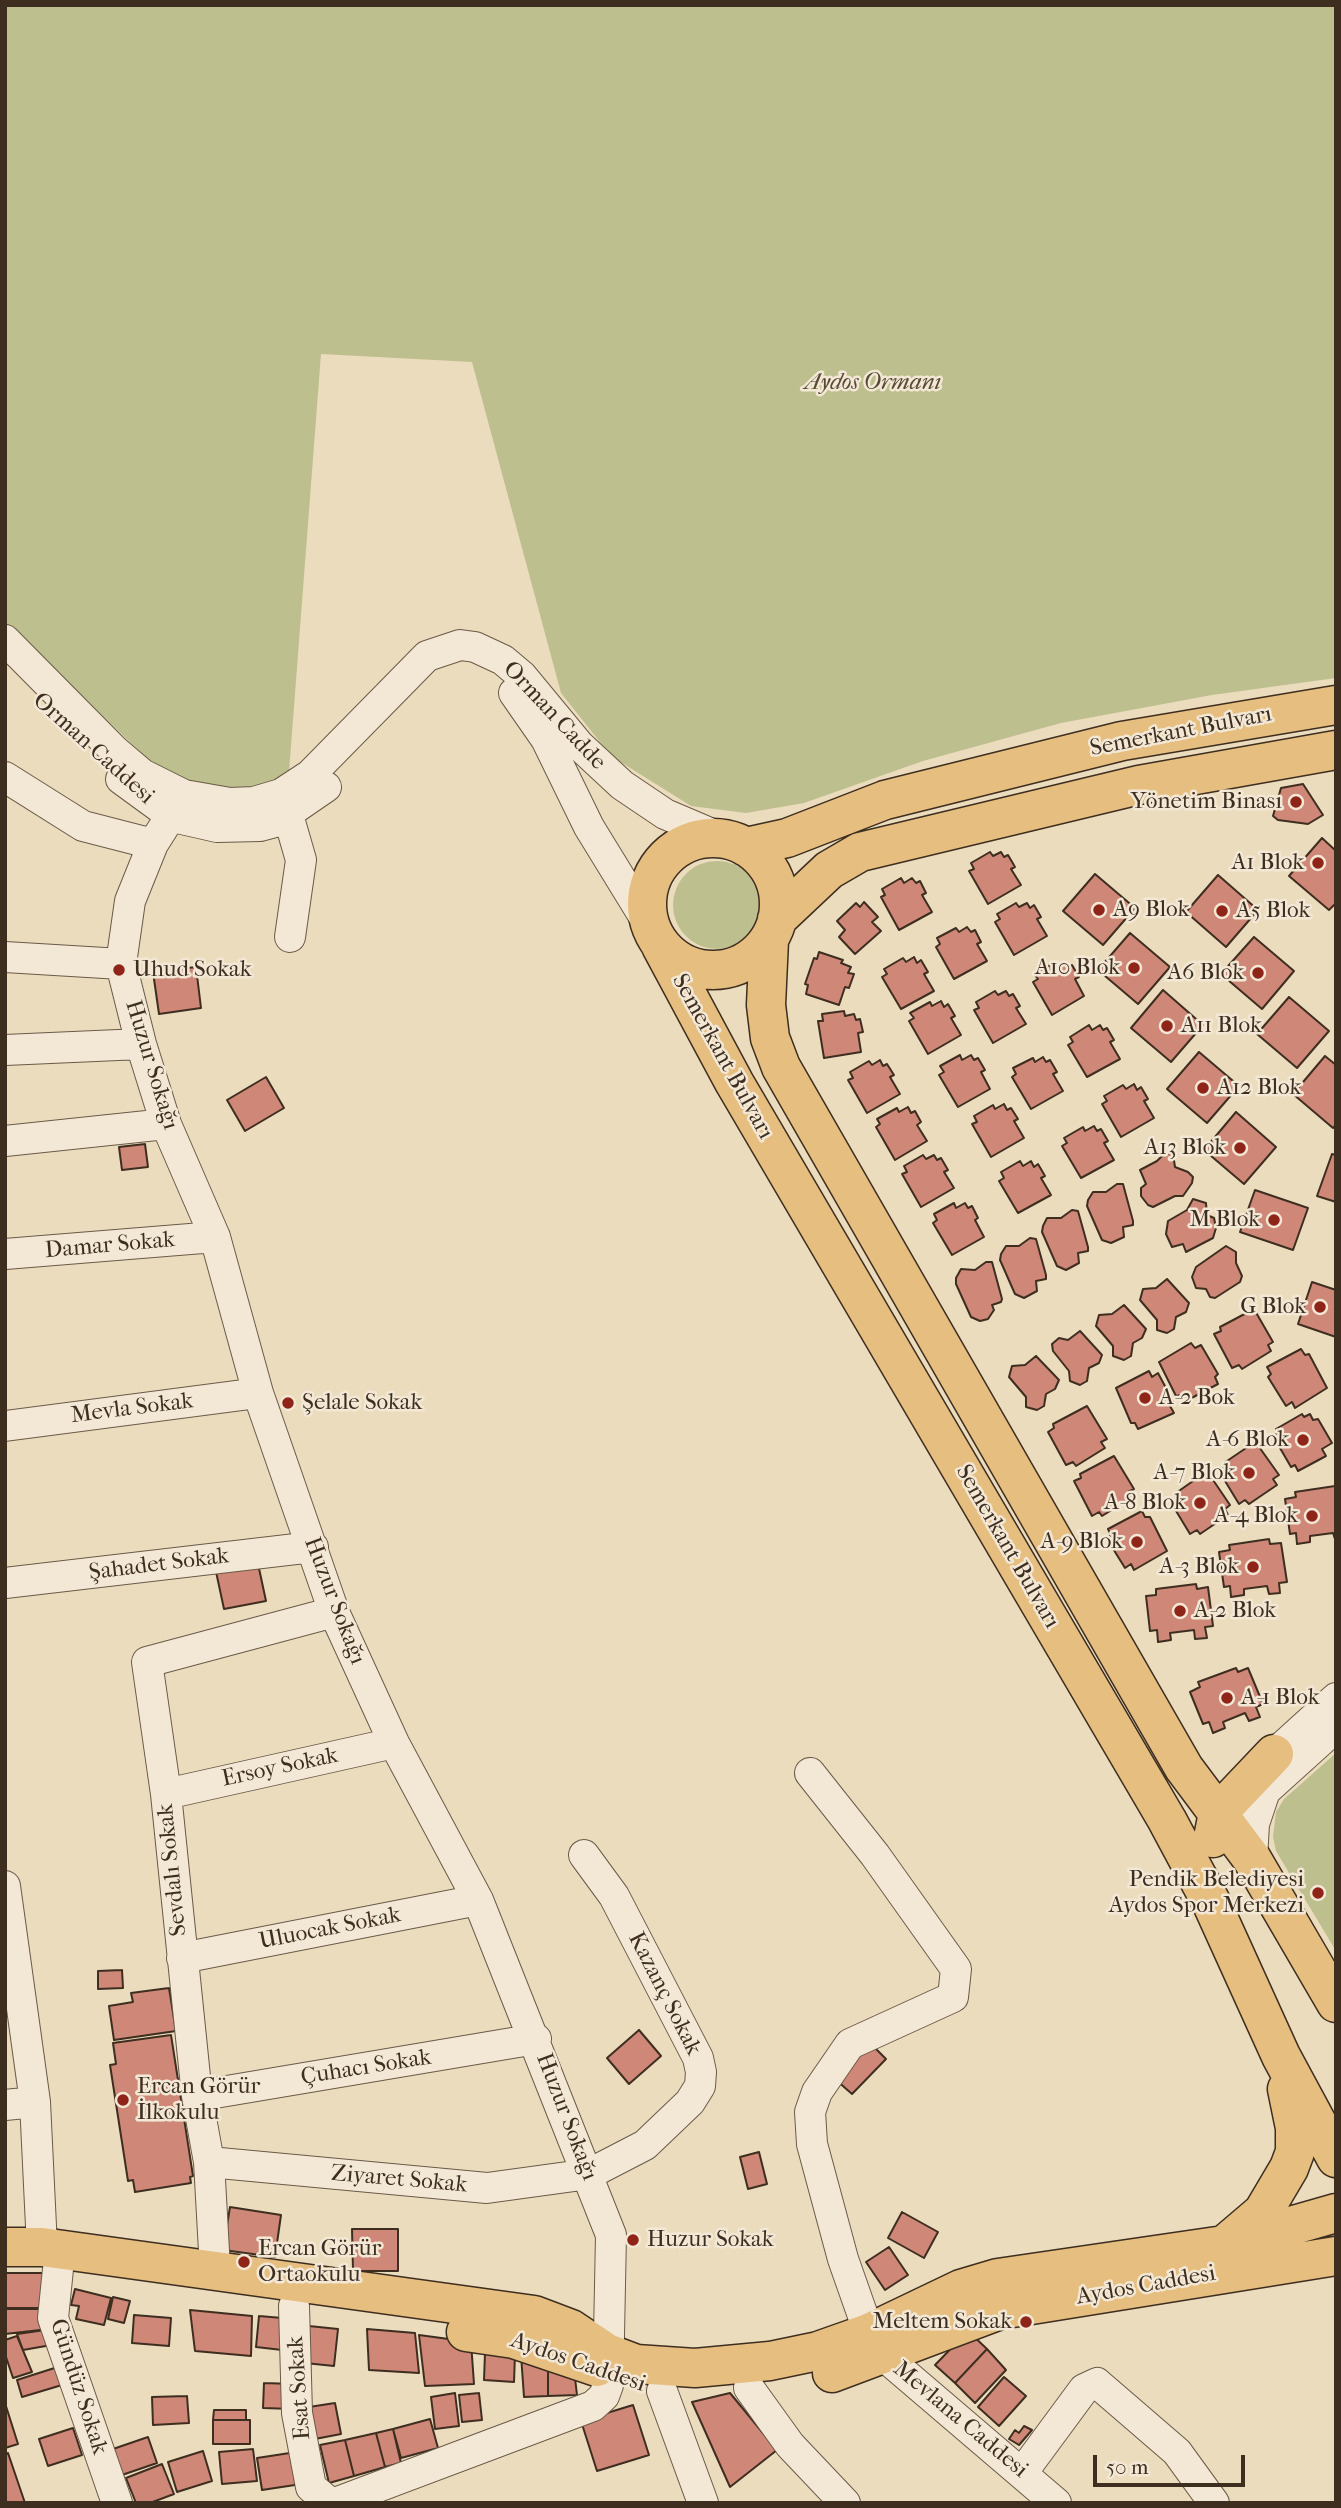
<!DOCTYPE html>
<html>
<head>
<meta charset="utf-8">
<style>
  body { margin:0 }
  #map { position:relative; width:1341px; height:2508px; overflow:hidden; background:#ecdcbe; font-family:"IM FELL French Canon",serif }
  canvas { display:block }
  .frame { position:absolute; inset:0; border:7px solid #3e2e20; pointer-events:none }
  .scale { position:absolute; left:1093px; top:2455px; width:152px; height:32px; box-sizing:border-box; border:4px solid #3e2e20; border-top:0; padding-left:9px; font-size:21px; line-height:24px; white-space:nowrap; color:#3e2e20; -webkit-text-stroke:5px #f3e8d5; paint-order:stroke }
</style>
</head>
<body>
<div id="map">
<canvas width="1341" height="2508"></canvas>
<div class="frame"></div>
<div class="scale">50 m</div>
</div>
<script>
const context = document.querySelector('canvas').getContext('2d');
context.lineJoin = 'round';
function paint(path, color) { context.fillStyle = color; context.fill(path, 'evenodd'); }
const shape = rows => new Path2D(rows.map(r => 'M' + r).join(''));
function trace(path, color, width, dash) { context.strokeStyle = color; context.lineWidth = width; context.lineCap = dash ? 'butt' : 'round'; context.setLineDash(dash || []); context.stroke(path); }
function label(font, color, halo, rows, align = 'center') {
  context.font = font + ' "IM FELL French Canon",serif'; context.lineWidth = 5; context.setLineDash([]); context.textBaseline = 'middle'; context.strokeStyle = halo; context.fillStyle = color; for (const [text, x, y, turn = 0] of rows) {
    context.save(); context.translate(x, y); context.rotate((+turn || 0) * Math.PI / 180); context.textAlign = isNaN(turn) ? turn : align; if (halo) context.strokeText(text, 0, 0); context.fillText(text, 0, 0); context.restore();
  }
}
paint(shape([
  [5,5,1336,5,1336,678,1212,695,1061,723,923,761,804,803,746,813,691,806,611,756,561,693,472,362,321,354,289,772,262,789,217,790,185,782,154,765,5,623],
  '673 905a44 44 0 1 1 88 0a44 44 0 1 1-88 0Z',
  [1336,1753,1336,1951,1276,1851,1273,1837,1276,1812,1284,1799]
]), '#bdbf8e');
const building = shape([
  [1303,784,1323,815,1308,824,1278,820,1273,816,1281,788,1303,784],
  [1322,838,1336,851,1336,903,1329,910,1289,876,1322,838],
  [990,852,993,856,1001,852,1004,857,1008,855,1015,867,1011,869,1021,885,988,904,969,871,974,869,971,863,990,852],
  [1095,874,1135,908,1103,945,1063,911,1095,874],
  [1218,875,1258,910,1226,947,1186,912,1218,875],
  [901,878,904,883,912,878,916,883,920,881,926,893,922,895,932,912,899,930,881,897,885,895,882,889,901,878],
  [864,902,878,917,872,922,881,931,855,954,839,937,845,930,837,921,856,903,860,907,864,902],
  [1016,903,1019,907,1027,903,1030,908,1034,905,1041,917,1037,919,1047,936,1014,955,995,922,1000,919,997,914,1016,903],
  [967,927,971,932,975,930,981,942,977,944,987,961,954,979,936,947,940,944,937,938,956,928,959,932,967,927],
  [1130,933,1170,967,1138,1004,1098,970,1130,933],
  [1254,937,1294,971,1262,1009,1221,974,1254,937],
  [819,952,843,960,841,963,851,967,848,973,854,974,849,988,845,987,839,1005,806,994,808,985,805,984,814,958,817,959,819,952],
  [914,957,917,963,921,960,928,972,924,974,934,991,901,1009,882,977,887,974,884,969,903,958,906,962,914,957],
  [1065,962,1068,968,1072,965,1079,977,1075,979,1084,996,1052,1015,1033,982,1038,979,1034,974,1054,963,1056,967,1065,962],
  [196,967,201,1008,159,1014,153,972,196,967],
  [1163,990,1203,1025,1171,1062,1131,1028,1163,990],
  [995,991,998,995,1006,991,1009,996,1013,994,1020,1006,1016,1008,1026,1024,993,1043,974,1010,979,1008,976,1002,995,991],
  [1289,997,1329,1031,1297,1068,1257,1034,1289,997],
  [941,1001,944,1007,948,1004,955,1016,951,1018,961,1035,928,1054,909,1021,914,1018,910,1013,930,1002,932,1006,941,1001],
  [844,1011,845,1016,854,1014,856,1020,860,1019,863,1032,858,1033,861,1052,824,1058,818,1021,823,1021,822,1014,844,1011],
  [1089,1025,1092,1030,1100,1025,1103,1030,1107,1028,1114,1040,1110,1042,1120,1059,1087,1077,1068,1045,1073,1042,1070,1037,1089,1025],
  [1199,1052,1239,1086,1207,1123,1167,1089,1199,1052],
  [960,1055,962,1060,971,1055,974,1060,978,1058,985,1070,981,1072,990,1089,958,1107,939,1075,944,1072,940,1066,960,1055],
  [1325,1056,1336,1065,1336,1125,1333,1128,1293,1094,1325,1056],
  [1043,1057,1046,1062,1050,1060,1057,1072,1053,1074,1063,1091,1031,1109,1012,1077,1016,1074,1013,1068,1033,1058,1035,1062,1043,1057],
  [880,1060,883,1066,887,1064,894,1075,890,1077,900,1094,867,1113,848,1080,853,1078,850,1072,869,1061,872,1065,880,1060],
  [266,1077,284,1108,245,1131,227,1100,266,1077],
  [1134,1084,1137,1090,1141,1087,1148,1099,1144,1101,1154,1118,1121,1137,1102,1104,1107,1101,1104,1096,1123,1085,1126,1089,1134,1084],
  [1004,1104,1007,1110,1011,1108,1018,1119,1014,1121,1024,1138,991,1157,972,1124,977,1122,974,1116,993,1105,995,1109,1004,1104],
  [908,1107,911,1113,915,1111,921,1122,917,1125,927,1141,895,1160,876,1127,880,1124,877,1119,897,1108,899,1112,908,1107],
  [1236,1112,1276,1147,1244,1184,1204,1150,1236,1112],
  [1094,1126,1097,1131,1101,1129,1108,1141,1104,1143,1114,1160,1081,1178,1062,1146,1067,1143,1064,1138,1083,1127,1085,1131,1094,1126],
  [145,1144,148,1167,122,1170,119,1147,145,1144],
  [1165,1153,1173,1154,1175,1167,1188,1172,1193,1177,1192,1183,1183,1196,1175,1196,1153,1207,1148,1205,1141,1196,1141,1188,1146,1184,1140,1170,1157,1161,1165,1153],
  [1332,1154,1336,1155,1336,1202,1317,1196,1332,1154],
  [923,1155,926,1159,934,1155,937,1160,941,1158,948,1170,944,1172,954,1188,921,1207,902,1174,907,1172,904,1166,923,1155],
  [1020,1161,1023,1166,1031,1161,1034,1167,1038,1164,1045,1176,1041,1178,1051,1195,1018,1213,999,1181,1004,1178,1001,1172,1020,1161],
  [1117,1184,1123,1184,1133,1221,1133,1225,1123,1227,1124,1237,1111,1243,1102,1240,1087,1206,1088,1200,1093,1192,1106,1192,1117,1184],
  [1255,1190,1308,1208,1293,1250,1240,1232,1255,1190],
  [1193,1199,1206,1203,1207,1215,1214,1218,1216,1228,1213,1238,1186,1252,1183,1244,1172,1247,1166,1234,1168,1221,1187,1210,1193,1199],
  [954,1203,956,1208,965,1203,968,1208,972,1206,978,1218,975,1220,984,1237,952,1255,933,1223,937,1220,934,1214,954,1203],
  [1072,1210,1078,1211,1088,1247,1088,1251,1078,1253,1079,1263,1066,1270,1057,1266,1042,1232,1043,1226,1047,1218,1061,1218,1072,1210],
  [1030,1238,1036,1239,1046,1275,1046,1279,1036,1281,1037,1291,1024,1298,1015,1294,1000,1260,1001,1254,1006,1246,1019,1246,1030,1238],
  [1226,1246,1236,1252,1236,1263,1242,1276,1240,1282,1215,1298,1210,1297,1206,1289,1196,1288,1192,1277,1196,1267,1226,1246],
  [986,1262,992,1262,1002,1299,1001,1302,992,1305,994,1310,988,1319,980,1321,971,1317,956,1284,956,1278,961,1269,975,1270,986,1262],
  [1167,1279,1189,1303,1186,1312,1176,1317,1174,1329,1167,1333,1157,1330,1157,1320,1140,1300,1143,1289,1156,1288,1167,1279],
  [1312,1282,1336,1290,1336,1337,1298,1324,1312,1282],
  [1124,1305,1146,1329,1142,1338,1133,1343,1131,1356,1124,1360,1113,1356,1113,1346,1096,1326,1099,1315,1112,1314,1124,1305],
  [1254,1309,1273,1342,1268,1345,1271,1351,1242,1369,1239,1365,1232,1368,1214,1334,1221,1331,1220,1327,1254,1309],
  [1080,1331,1102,1355,1099,1363,1089,1368,1087,1381,1080,1385,1070,1381,1069,1371,1053,1351,1052,1344,1059,1338,1068,1340,1080,1331],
  [1191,1343,1195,1348,1201,1345,1218,1374,1215,1377,1218,1384,1184,1402,1181,1395,1176,1396,1159,1362,1191,1343],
  [1301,1349,1305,1355,1309,1354,1327,1388,1295,1408,1292,1402,1286,1406,1268,1377,1271,1374,1267,1367,1301,1349],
  [1036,1356,1059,1380,1055,1389,1046,1394,1044,1406,1037,1410,1026,1407,1026,1397,1009,1377,1012,1366,1025,1365,1036,1356],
  [1149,1371,1152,1377,1158,1373,1174,1403,1170,1406,1174,1413,1138,1429,1135,1423,1131,1423,1116,1388,1149,1371],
  [1087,1406,1107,1439,1101,1442,1105,1448,1076,1466,1073,1462,1066,1465,1048,1432,1054,1428,1053,1424,1087,1406],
  [1302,1414,1304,1417,1310,1414,1313,1420,1318,1419,1332,1443,1322,1449,1326,1456,1298,1471,1295,1465,1291,1467,1273,1436,1279,1433,1276,1429,1302,1414],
  [1252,1444,1257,1444,1279,1475,1273,1479,1277,1485,1249,1504,1245,1500,1239,1504,1219,1471,1225,1467,1224,1463,1252,1444],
  [1114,1456,1134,1489,1128,1492,1131,1498,1102,1516,1099,1512,1092,1516,1074,1481,1081,1478,1080,1474,1114,1456],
  [1203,1474,1209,1474,1230,1505,1225,1509,1228,1515,1200,1534,1197,1530,1190,1534,1170,1501,1177,1497,1176,1493,1203,1474],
  [1335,1486,1336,1542,1333,1533,1310,1536,1310,1542,1297,1544,1296,1533,1290,1534,1285,1499,1296,1497,1295,1492,1335,1486],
  [1142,1511,1145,1517,1150,1517,1167,1551,1134,1570,1131,1564,1125,1568,1107,1539,1111,1535,1108,1529,1142,1511],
  [1269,1539,1270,1544,1281,1543,1287,1582,1279,1583,1280,1593,1269,1594,1267,1586,1244,1589,1244,1595,1231,1597,1230,1586,1224,1587,1219,1552,1230,1550,1229,1545,1269,1539],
  [257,1559,266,1601,224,1609,215,1567,257,1559],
  [1196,1584,1197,1589,1208,1587,1213,1626,1205,1627,1207,1638,1195,1639,1194,1630,1170,1633,1171,1640,1158,1642,1157,1630,1150,1631,1146,1596,1156,1595,1156,1589,1196,1584],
  [1236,1668,1238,1672,1248,1668,1263,1704,1256,1707,1260,1717,1249,1721,1245,1713,1223,1722,1225,1728,1213,1733,1209,1722,1203,1724,1190,1692,1200,1687,1198,1682,1236,1668],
  [122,1970,123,1988,98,1989,98,1971,122,1970],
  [169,1988,176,2031,114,2040,109,2006,133,2002,131,1993,169,1988],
  [639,2030,661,2056,629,2084,607,2058,639,2030],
  [171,2035,193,2176,190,2177,191,2183,135,2192,133,2180,128,2181,110,2065,116,2064,113,2043,171,2035],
  [870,2043,886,2059,852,2094,835,2079,870,2043],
  [759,2152,767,2184,748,2189,740,2157,759,2152],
  [230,2207,281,2215,275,2257,223,2250,230,2207],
  [902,2212,938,2232,924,2258,888,2238,902,2212],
  [352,2229,398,2229,398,2271,353,2271,352,2229],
  [889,2247,908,2275,885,2290,866,2262,889,2247],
  [5,2273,50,2273,50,2308,5,2308,5,2273],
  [75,2289,111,2298,104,2325,76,2319,79,2306,71,2305,75,2289],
  [113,2297,130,2301,124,2323,108,2319,113,2297],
  [5,2309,46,2309,49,2329,5,2334,5,2309],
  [190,2310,252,2316,251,2356,195,2351,190,2310],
  [134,2315,171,2318,169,2346,132,2343,134,2315],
  [259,2316,294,2319,291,2351,256,2347,259,2316],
  [309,2326,338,2329,334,2366,305,2363,309,2326],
  [52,2329,57,2344,23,2350,17,2334,52,2329],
  [367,2329,415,2333,419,2373,369,2370,367,2329],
  [968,2331,987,2349,955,2383,935,2365,968,2331],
  [419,2335,471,2342,474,2384,425,2386,419,2335],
  [17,2336,32,2372,13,2378,5,2354,5,2340,17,2336],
  [987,2349,1006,2370,975,2403,955,2383,987,2349],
  [485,2353,515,2354,514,2382,484,2380,485,2353],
  [548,2354,573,2361,577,2395,548,2396,548,2354],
  [548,2354,548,2396,524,2397,521,2355,548,2354],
  [67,2364,72,2382,22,2397,17,2380,67,2364],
  [1004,2377,1026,2396,999,2426,978,2407,1004,2377],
  [264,2383,294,2384,293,2409,263,2408,264,2383],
  [455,2393,459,2426,435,2429,431,2397,455,2393],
  [479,2393,482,2420,462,2422,459,2395,479,2393],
  [730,2393,777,2450,730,2487,692,2402,730,2393],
  [187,2396,189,2423,153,2425,152,2397,187,2396],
  [5,2403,18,2444,5,2448,5,2403],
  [335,2403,341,2434,315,2439,309,2407,335,2403],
  [633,2405,649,2455,597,2471,581,2421,633,2405],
  [214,2410,246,2410,246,2420,213,2420,214,2410],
  [430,2419,438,2448,401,2458,393,2429,430,2419],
  [213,2420,250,2420,250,2444,213,2444,213,2420],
  [1024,2426,1032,2430,1019,2445,1009,2439,1015,2430,1019,2433,1024,2426],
  [73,2428,82,2455,48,2466,39,2439,73,2428],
  [393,2429,401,2463,385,2467,376,2433,393,2429],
  [376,2433,385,2467,354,2476,345,2440,376,2433],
  [148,2437,157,2463,122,2475,113,2449,148,2437],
  [345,2440,354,2476,329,2483,320,2445,345,2440],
  [253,2449,257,2481,222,2484,219,2452,253,2449],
  [203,2451,212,2481,177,2492,168,2462,203,2451],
  [303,2451,308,2483,262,2490,257,2458,303,2451],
  [8,2453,25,2503,5,2503,5,2454,8,2453],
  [162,2464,174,2494,150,2503,136,2503,126,2478,162,2464]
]);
paint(building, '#cf8778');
trace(building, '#3e2e20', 2);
const minor = shape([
  [5,640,115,751,142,774,184,795,230,803,254,802,281,794,310,775,427,656,460,645,475,647,503,660,522,676,579,745,622,785,665,814,726,840],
  [514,693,546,739,589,827,651,928],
  [5,777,83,826,153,844],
  [121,779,173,817,217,827,260,826,275,822,326,787],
  [184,795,153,844,130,901,121,964,141,1044,166,1124,215,1237,258,1393,334,1612,394,1743,478,1900,611,2235,608,2385,604,2396,593,2406,335,2503],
  [288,815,301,860,290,937],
  [5,957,121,964],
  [5,1050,141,1044],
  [5,1141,166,1124],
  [5,1254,215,1237],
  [5,1426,258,1393],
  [5,1583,313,1547],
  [1282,1747,1336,1698],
  [810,1773,875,1855,956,1969,953,1997,850,2044,817,2092,810,2112,812,2144,843,2259,869,2333,884,2356,1056,2503],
  [166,1794,394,1743],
  [1252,1859,1254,1824,1265,1791,1336,1727],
  [5,1886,35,2102,42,2247],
  [182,1958,478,1900],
  [197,2096,536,2039],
  [5,2105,35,2102],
  [209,2162,487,2188,589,2174,645,2145,690,2102,700,2086,701,2072,698,2058,614,1896,584,1855],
  [58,2269,53,2318,117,2503],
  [215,2269,209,2162,197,2096,166,1794,147,1662,334,1612],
  [294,2306,297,2413,311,2487,330,2503],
  [749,2388,790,2445,845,2503],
  [662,2391,703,2503],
  [1022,2473,1084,2389,1097,2383,1177,2452,1214,2503]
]);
const major = shape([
  '647 904a66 66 0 1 1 132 0a66 66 0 1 1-132 0Z',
  [746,847,787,838,885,800,1122,741,1336,705],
  [777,919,829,870,860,852,1139,785,1336,750],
  [769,940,766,1005,770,1038,781,1067,1184,1768,1252,1859,1336,2003],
  [661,946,734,1082,1167,1820,1212,1904,1281,2056,1336,2158],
  [1213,1838,1218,1813,1274,1754],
  [1229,2241,1263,2212,1289,2168,1295,2152,1295,2128,1287,2089],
  [5,2247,42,2247,534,2315,571,2329,607,2353,636,2364,695,2368,770,2361,818,2351,869,2333,961,2289,998,2278,1224,2245,1336,2213],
  [466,2332,514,2339,597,2367],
  [832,2373,1000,2310,1336,2256]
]);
trace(minor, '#6a5a48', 32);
trace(major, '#3e2e20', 41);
trace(minor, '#f3e8d5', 30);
trace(major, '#e6be7f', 38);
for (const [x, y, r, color] of [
  [1296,802,7,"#8f2418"],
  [1318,863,7,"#8f2418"],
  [1099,910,7,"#8f2418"],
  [1222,911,7,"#8f2418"],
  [1134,968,7,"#8f2418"],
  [119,970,7,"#8f2418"],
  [1258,973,7,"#8f2418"],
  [1167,1026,7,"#8f2418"],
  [1203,1088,7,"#8f2418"],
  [1240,1148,7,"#8f2418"],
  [1274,1220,7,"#8f2418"],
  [1320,1307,7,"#8f2418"],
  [1145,1398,7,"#8f2418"],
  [288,1403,7,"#8f2418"],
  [1303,1440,7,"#8f2418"],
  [1249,1473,7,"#8f2418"],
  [1200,1503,7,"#8f2418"],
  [1312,1516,7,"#8f2418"],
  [1137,1542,7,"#8f2418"],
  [1253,1567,7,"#8f2418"],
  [1180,1611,7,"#8f2418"],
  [1227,1698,7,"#8f2418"],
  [1318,1893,7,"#8f2418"],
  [123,2100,7,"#8f2418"],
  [633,2240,7,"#8f2418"],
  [244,2262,7,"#8f2418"],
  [1026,2322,7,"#8f2418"]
]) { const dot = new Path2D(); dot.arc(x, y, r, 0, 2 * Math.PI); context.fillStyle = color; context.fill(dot); trace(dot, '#f3e8d5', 2.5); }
label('italic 23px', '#574b36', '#f3e8d5', [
  ["Aydos Ormanı",873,383]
]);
label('23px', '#3e2e20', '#f3e8d5', [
  ["Orman Cadde",554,716,47],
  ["Semerkant Bulvarı",1181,732,-11],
  ["Orman Caddesi",93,749,42],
  ["Semerkant Bulvarı",722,1057,61],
  ["Huzur Sokağı",151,1065,73],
  ["Damar Sokak",110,1246,-5],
  ["Mevla Sokak",132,1409,-7],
  ["Semerkant Bulvarı",1007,1547,60],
  ["Şahadet Sokak",159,1565,-7],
  ["Huzur Sokağı",334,1601,69],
  ["Ersoy Sokak",280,1768,-12],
  ["Sevdalı Sokak",173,1870,-96],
  ["Uluocak Sokak",330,1929,-11],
  ["Kazanç Sokak",664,1994,63],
  ["Çuhacı Sokak",366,2068,-9],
  ["Huzur Sokağı",566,2117,69],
  ["Ziyaret Sokak",399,2180,5],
  ["Aydos Caddesi",1146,2286,-10],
  ["Aydos Caddesi",578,2363,19],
  ["Gündüz Sokak",78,2387,72],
  ["Esat Sokak",300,2388,-94],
  ["Mevlana Caddesi",960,2420,40]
]);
label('23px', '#3e2e20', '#f3e8d5', [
  ["Yönetim Binası",1282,802],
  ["A1 Blok",1304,863],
  ["A9 Blok",1113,910,"left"],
  ["A5 Blok",1236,911,"left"],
  ["A10 Blok",1120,968],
  ["Uhud Sokak",133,970,"left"],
  ["A6 Blok",1244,973],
  ["A11 Blok",1181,1026,"left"],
  ["A12 Blok",1217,1088,"left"],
  ["A13 Blok",1226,1148],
  ["M Blok",1260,1220],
  ["G Blok",1306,1307],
  ["A-2 Bok",1159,1398,"left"],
  ["Şelale Sokak",302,1403,"left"],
  ["A-6 Blok",1289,1440],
  ["A-7 Blok",1235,1473],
  ["A-8 Blok",1186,1503],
  ["A-4 Blok",1298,1516],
  ["A-9 Blok",1123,1542],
  ["A-3 Blok",1239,1567],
  ["A-2 Blok",1194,1611,"left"],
  ["A-1 Blok",1241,1698,"left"],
  ["Pendik Belediyesi",1304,1880],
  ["Aydos Spor Merkezi",1304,1906],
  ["Ercan Görür",137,2087,"left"],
  ["İlkokulu",137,2113,"left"],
  ["Huzur Sokak",647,2240,"left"],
  ["Ercan Görür",258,2249,"left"],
  ["Ortaokulu",258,2275,"left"],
  ["Meltem Sokak",1012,2322]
], 'right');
</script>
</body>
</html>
